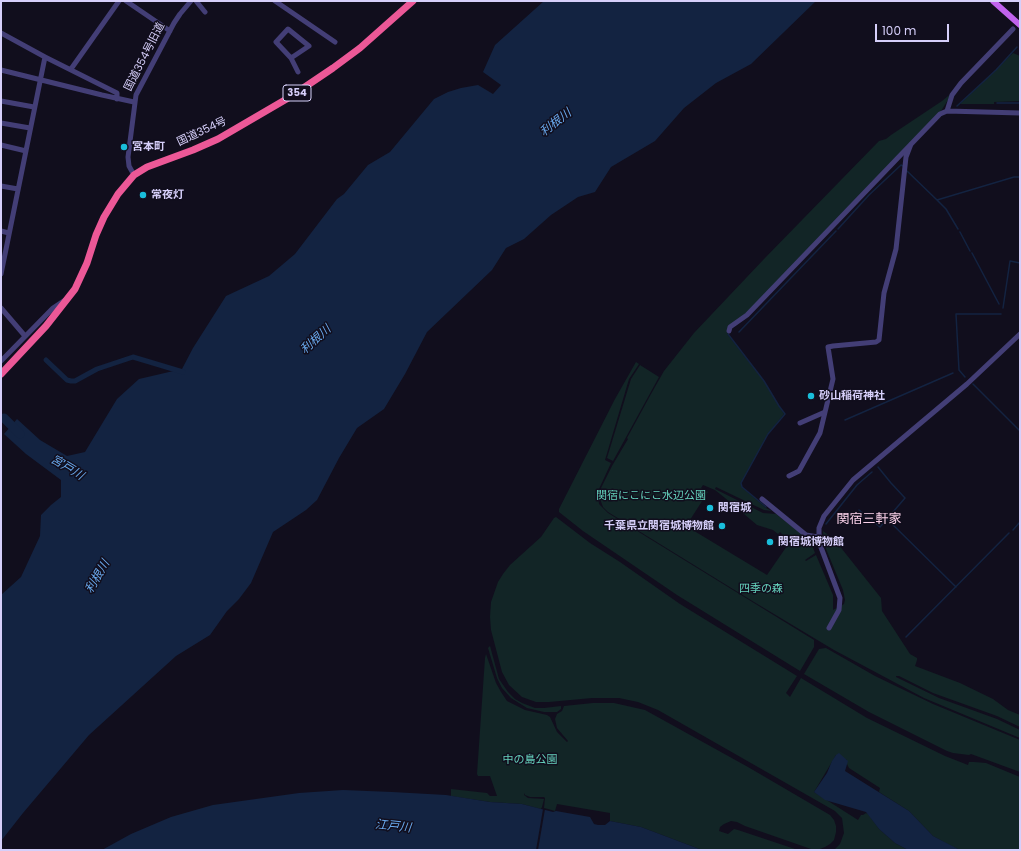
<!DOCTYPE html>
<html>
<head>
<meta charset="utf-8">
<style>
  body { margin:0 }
  #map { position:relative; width:1021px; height:851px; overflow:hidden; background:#110e1d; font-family:Poppins,sans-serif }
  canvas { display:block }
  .frame { position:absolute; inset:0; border:2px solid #d6cffa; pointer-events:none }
  .scale { position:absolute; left:875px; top:24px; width:74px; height:18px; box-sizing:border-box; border:2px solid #d6cffa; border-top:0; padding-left:5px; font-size:12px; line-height:14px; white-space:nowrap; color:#d6cffa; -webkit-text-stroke:3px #110e1d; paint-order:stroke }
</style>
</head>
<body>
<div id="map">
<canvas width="1021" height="851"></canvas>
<div class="frame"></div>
<div class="scale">100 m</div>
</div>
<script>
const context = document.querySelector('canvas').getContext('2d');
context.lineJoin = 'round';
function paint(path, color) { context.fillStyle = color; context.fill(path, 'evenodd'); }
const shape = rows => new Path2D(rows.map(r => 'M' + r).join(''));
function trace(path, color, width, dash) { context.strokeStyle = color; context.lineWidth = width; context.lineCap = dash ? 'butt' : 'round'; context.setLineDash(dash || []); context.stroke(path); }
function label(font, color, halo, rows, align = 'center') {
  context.font = font + ' Poppins,"Noto Sans JP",sans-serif'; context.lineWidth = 3; context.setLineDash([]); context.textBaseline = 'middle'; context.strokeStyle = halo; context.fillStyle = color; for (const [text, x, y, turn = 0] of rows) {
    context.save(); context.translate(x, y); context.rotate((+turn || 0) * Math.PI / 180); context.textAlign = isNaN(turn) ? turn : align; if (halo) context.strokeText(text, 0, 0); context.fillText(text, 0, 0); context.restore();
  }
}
paint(shape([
  [1013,53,1020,56,1020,101,994,102,994,104,960,104],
  [953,92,941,111,747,313,727,331,728,335,764,381,784,414,768,434,741,483,742,487,766,508,772,511,764,510,716,487,715,489,763,513,776,514,810,540,815,553,805,560,806,561,816,555,833,595,833,610,844,604,845,600,843,590,824,544,823,531,831,537,838,544,881,598,882,611,910,654,917,658,917,660,915,666,960,683,993,699,1008,710,1020,715,1020,727,997,716,933,693,899,676,896,676,896,677,939,698,997,719,1020,730,1020,738,924,698,834,650,754,602,608,512,603,507,599,496,601,488,612,466,628,439,627,438,651,394,664,371,694,333,764,259,879,141,886,139,891,135,942,101],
  [703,485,715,490,725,498,757,525,773,530,778,534,780,532,783,535,782,536,789,543,767,575,686,526,708,492,701,488],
  [636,362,639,364,629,379,605,460,611,463,599,489,598,497,599,504,608,513,814,640,814,647,800,671,677,595,583,531,559,512,559,509,615,399],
  [640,365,659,377,613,461,607,458,631,379],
  [556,517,590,543,620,562,680,604,797,676,786,693,790,697,801,678,867,718,945,756,968,765,969,762,974,762,986,763,1020,777,1020,850,960,850,953,847,933,836,909,811,879,792,880,788,849,768,847,764,847,760,836,755,814,792,858,820,861,815,863,815,866,813,868,814,879,829,895,843,908,850,834,850,840,844,844,833,842,818,835,811,658,710,638,702,619,698,592,698,549,702,536,702,522,697,509,685,502,672,491,630,490,617,491,602,498,582,503,574,510,565,541,537,554,518],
  [490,646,499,679,508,692,515,699,522,703,535,708,544,708,561,706,561,709,557,712,544,712,527,708,511,698,502,688,497,678,488,648],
  [826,648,875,676,933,704,1020,740,1020,772,971,754,969,755,953,753,947,751,869,712,804,674,819,649],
  [486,654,496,683,501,692,507,701,525,710,547,715,550,717,557,732,567,742,568,741,557,728,555,719,557,714,562,711,564,706,593,703,614,703,645,710,748,767,830,815,834,820,836,826,836,832,834,840,830,844,825,847,820,849,811,849,745,826,737,822,731,821,724,824,720,827,719,831,728,834,734,829,738,830,798,850,702,850,641,827,610,821,610,813,557,804,555,811,548,809,544,808,545,798,544,797,530,797,525,795,525,793,524,795,528,798,544,799,542,807,541,809,522,804,490,802,451,796,451,789,487,793,490,796,497,796,490,776,478,776,477,774,485,658]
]), '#122526');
paint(shape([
  [544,1,816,1,751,64,716,83,684,108,655,141,611,167,595,192,578,197,551,215,524,239,506,248,492,270,427,332,405,374,384,409,357,428,339,458,317,500,306,510,273,532,251,583,239,599,227,611,210,635,176,656,89,735,23,813,1,841,1,595,21,577,40,536,41,515,51,505,61,497,61,480,26,454,4,434,17,419,40,440,67,456,85,452,117,399,139,379,182,369,193,348,226,296,269,276,295,254,337,199,344,194,368,165,390,152,434,99,448,92,461,88,478,85,493,94,501,85,483,72,495,45],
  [839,753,848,761,845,771,909,811,933,836,960,850,908,850,895,843,879,829,866,812,825,800,814,792,827,773,832,761,836,755],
  [343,790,392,792,446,795,490,802,522,804,553,812,556,811,590,817,594,824,598,825,605,825,610,821,641,827,702,850,102,850,131,834,171,817,213,805,299,793]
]), '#132341');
paint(shape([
  [543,809,545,809,538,850,536,850]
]), '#110e1d');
trace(shape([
  [997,103,1020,103],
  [957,106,996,70,1017,47],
  [907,171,937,200,1014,177,1020,177],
  [937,200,946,209,958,229],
  [838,229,869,195,901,165,903,166],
  [960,232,970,251],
  [972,253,999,304],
  [1003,308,1010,261,1020,263],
  [739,332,836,231],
  [728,334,764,381,779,406,785,414,768,434,741,483,742,487,766,507],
  [965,377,959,370,956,314,1001,314],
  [973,384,1020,431],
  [845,420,953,373],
  [878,467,891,483,905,498,887,519,956,587],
  [859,510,880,527,887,519],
  [826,524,857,485,872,472],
  [1013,530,1020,522],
  [906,637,1009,533]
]), '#132341', 1.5);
trace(shape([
  [46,360,67,380,71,381,75,381,97,369,133,357,183,372]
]), '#132341', 5);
trace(shape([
  [4,418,20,434]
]), '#132341', 9);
trace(shape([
  [126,1,170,31],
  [196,1,205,12],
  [275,1,335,42],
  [1,33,45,57,1,274],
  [45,57,117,93,117,99],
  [291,58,309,46,288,29,276,42,291,58,298,72],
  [71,69,119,1],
  [1,70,102,95,134,102],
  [1,101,34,107],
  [947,111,952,95,961,83,1013,29],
  [1,123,30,128],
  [1,145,26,151],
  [134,175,129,166,128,157,136,95,174,23,180,14,191,1],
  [1,186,18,189],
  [1,231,9,233],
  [1,308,25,336],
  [729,331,730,327,747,315,940,114,947,111,1020,113],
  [1,361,53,308,65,300],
  [800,423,825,412],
  [789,476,799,471,820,433,833,379,828,347,833,346,876,342,879,340,884,293,896,249,906,157,911,144],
  [762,499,806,535,818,537],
  [829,628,839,610,840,598,819,542,819,528,824,516,853,480,967,384,1020,334]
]), '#433e76', 5);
trace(shape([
  [993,1,1020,25]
]), '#c163ed', 6);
trace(shape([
  [1,374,46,326,75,289,87,263,96,235,104,217,118,194,134,175,147,167,193,150,218,139,290,97,333,68,360,48,413,1]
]), '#ec5897', 7);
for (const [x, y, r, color] of [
  [124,147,4,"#19bedb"],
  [143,195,4,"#19bedb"],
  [811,396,4,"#19bedb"],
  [710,508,4,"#19bedb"],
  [722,526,4,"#19bedb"],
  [770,542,4,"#19bedb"]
]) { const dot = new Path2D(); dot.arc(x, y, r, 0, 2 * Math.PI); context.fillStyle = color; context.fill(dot); trace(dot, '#110e1d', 1.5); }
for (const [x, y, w] of [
  [297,93,28]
]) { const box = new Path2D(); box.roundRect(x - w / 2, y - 8, w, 16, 3); context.fillStyle = '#110e1d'; context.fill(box); trace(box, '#d6cffa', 1); }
label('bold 10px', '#d6cffa', null, [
  ["354",297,93]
]);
label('11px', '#d6cffa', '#110e1d', [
  ["国道354号旧道",145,57,-63],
  ["国道354号",202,132,-25]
]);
label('bold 11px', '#d6cffa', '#110e1d', [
  ["宮本町",132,147],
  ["常夜灯",151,195],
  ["砂山稲荷神社",819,396],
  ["関宿城",718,508],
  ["千葉県立関宿城博物館",714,526,"right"],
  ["関宿城博物館",778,542]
], 'left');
label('11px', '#64d0bb', '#110e1d', [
  ["関宿にこにこ水辺公園",651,496],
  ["四季の森",761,589],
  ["中の島公園",530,760]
]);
label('italic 12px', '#69a9ee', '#110e1d', [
  ["利根川",556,123,-38],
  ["利根川",316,340,-42],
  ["宮戸川",67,468,31],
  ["利根川",98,577,-60],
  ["江戸川",393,827,6]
]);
label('13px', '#fad1e9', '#110e1d', [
  ["関宿三軒家",869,520]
]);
</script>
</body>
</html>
